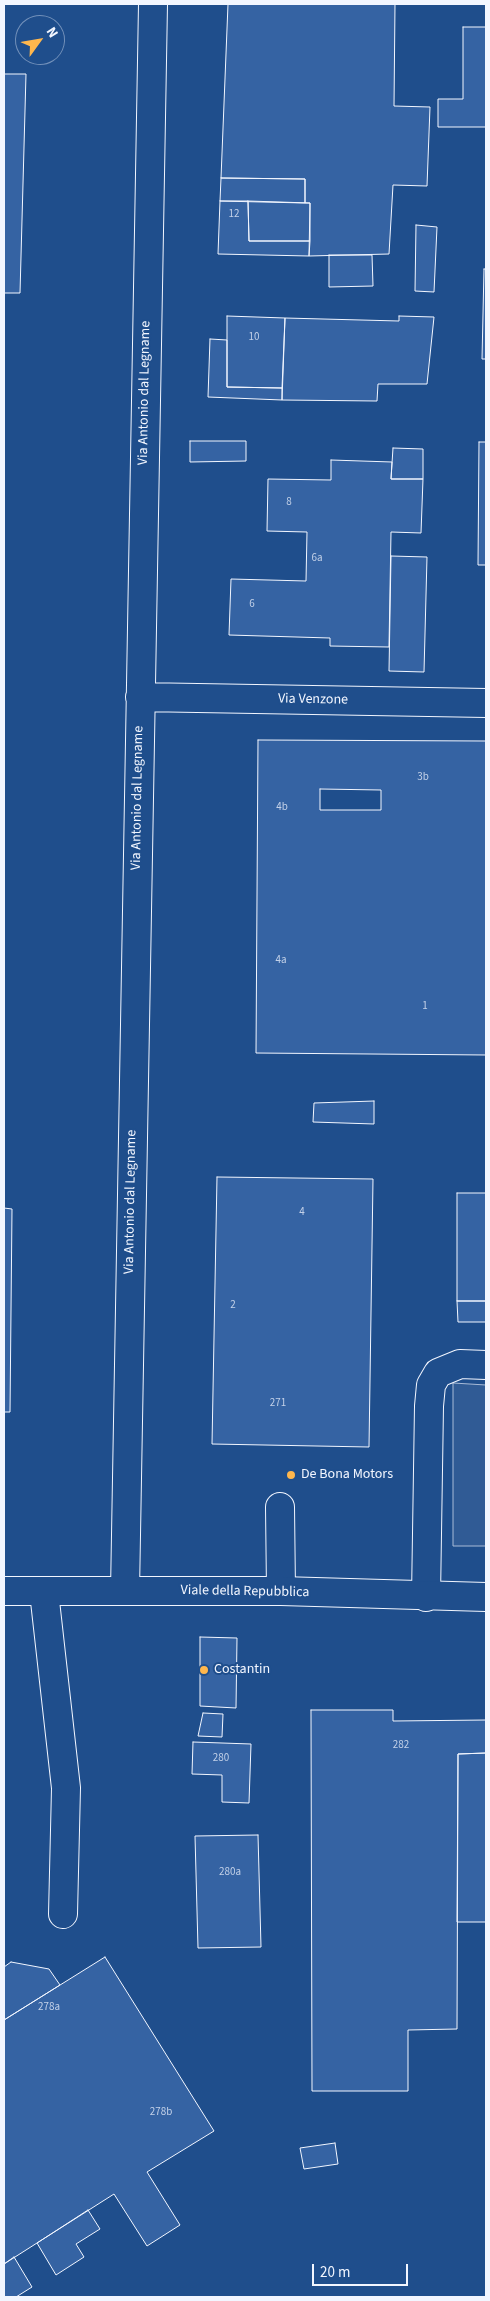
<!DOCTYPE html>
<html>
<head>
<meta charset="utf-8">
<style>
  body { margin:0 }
  #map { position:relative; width:490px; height:2301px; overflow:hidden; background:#1f4e8c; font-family:"Source Sans 3",sans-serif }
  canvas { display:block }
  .frame { position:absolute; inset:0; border:5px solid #f2f6ff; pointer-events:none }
  .north { position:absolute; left:15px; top:15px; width:50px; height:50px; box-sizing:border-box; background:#1f4e8c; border:1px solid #7391ba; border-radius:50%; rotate:58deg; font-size:14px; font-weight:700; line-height:20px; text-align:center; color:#f2f6ff }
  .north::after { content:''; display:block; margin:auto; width:18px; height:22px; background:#ffb74d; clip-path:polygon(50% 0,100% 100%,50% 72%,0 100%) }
  .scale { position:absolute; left:312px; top:2264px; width:96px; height:22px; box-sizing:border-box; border:2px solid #f2f6ff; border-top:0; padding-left:6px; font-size:15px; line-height:18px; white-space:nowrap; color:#f2f6ff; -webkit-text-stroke:4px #1f4e8c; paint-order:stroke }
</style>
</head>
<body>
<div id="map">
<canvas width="490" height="2301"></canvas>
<div class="frame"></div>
<div class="north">N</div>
<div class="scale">20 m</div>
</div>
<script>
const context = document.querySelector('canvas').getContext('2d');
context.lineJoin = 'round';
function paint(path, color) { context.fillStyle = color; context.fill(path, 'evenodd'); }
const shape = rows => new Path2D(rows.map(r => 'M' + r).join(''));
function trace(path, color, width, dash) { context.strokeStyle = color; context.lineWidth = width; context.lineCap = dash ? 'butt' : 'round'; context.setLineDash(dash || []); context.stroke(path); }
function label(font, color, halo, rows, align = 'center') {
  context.font = font + ' "Source Sans 3",sans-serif'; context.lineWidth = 4; context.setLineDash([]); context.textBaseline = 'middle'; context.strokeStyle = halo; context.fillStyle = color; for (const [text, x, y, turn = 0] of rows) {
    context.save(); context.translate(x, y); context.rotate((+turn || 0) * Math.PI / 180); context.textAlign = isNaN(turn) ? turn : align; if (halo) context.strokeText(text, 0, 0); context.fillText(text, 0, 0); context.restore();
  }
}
const parking = shape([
  [453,1383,486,1385,486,1546,453,1546,453,1383]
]);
paint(parking, '#305b95');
trace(parking, '#a8bbd7', 1);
const building = shape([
  [228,4,395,4,394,106,430,107,427,186,393,185,389,254,309,256,310,203,305,203,305,179,221,178,228,4],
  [463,27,486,27,486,127,438,127,438,99,463,99,463,27],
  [4,74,26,74,20,293,4,293,4,74],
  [221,178,305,179,305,203,220,201,221,178],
  [220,201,248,201,249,241,310,241,309,256,218,254,220,201],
  [248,201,310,203,310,241,249,241,248,201],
  [416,225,437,227,434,292,415,291,416,225],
  [329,255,372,255,373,286,329,287,329,255],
  [484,269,486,269,486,359,482,359,484,269],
  [227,316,285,318,282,388,227,387,227,316],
  [399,316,434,317,427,384,378,384,377,401,282,400,285,318,399,321,399,316],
  [210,339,227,340,227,387,282,388,282,400,208,397,210,339],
  [190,441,246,441,246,461,190,462,190,441],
  [479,442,486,442,486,565,478,565,479,442],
  [393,448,423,449,423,479,391,479,393,448],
  [331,460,392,462,391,479,423,479,421,533,391,532,389,647,330,646,330,638,229,635,231,579,306,581,307,532,267,531,268,479,331,480,331,460],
  [391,556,427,557,424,672,389,671,391,556],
  [258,740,486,741,486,1055,256,1053,258,740],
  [320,789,381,790,381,810,320,810,320,789],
  [374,1101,374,1124,313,1122,314,1103,374,1101],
  [217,1177,373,1179,369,1447,212,1444,217,1177],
  [457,1193,486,1193,486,1301,457,1301,457,1193],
  [4,1208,12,1209,10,1412,4,1412,4,1208],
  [457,1301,486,1301,486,1322,458,1322,457,1301],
  [200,1637,237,1638,236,1708,200,1706,200,1637],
  [311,1710,393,1710,393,1721,486,1720,486,1753,458,1754,457,2029,408,2030,408,2091,312,2091,311,1710],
  [203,1713,223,1714,222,1737,198,1736,203,1713],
  [193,1742,251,1744,249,1803,222,1802,222,1775,192,1774,193,1742],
  [486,1753,486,1922,457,1922,458,1754,486,1753],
  [258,1835,261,1947,198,1948,195,1836,258,1835],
  [105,1957,214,2131,147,2172,180,2225,147,2246,114,2194,4,2264,4,2020,105,1957],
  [11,1962,49,1969,60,1985,4,2020,4,1967,11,1962],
  [335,2143,338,2164,304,2169,300,2148,335,2143],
  [88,2210,100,2229,76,2244,84,2257,56,2275,37,2243,88,2210],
  [14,2257,32,2287,16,2297,4,2297,4,2264,14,2257]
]);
paint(building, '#3563a3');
trace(building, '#f2f6ff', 1);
const minor = shape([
  [140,697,486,703],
  [280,1507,281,1591],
  [125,1591,153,4],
  [44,1592,66,1788,63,1914],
  [426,1597,429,1406,431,1385,438,1373,460,1364,486,1365]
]);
const major = shape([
  [4,1591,281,1591,486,1597]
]);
trace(minor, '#f2f6ff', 30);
trace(major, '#f2f6ff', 30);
trace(minor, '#1f4e8c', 28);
trace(major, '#1f4e8c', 28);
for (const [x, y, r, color] of [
  [291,1475,5,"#ffb74d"],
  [204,1670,5,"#ffb74d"]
]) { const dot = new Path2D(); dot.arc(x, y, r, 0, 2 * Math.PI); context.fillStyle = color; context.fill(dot); trace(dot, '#1f4e8c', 2); }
label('11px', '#c3d1e8', null, [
  ["12",234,215],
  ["10",254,338],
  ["8",289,503],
  ["6a",317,559],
  ["6",252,605],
  ["3b",423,778],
  ["4b",282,808],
  ["4a",281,961],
  ["1",425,1007],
  ["4",302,1213],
  ["2",233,1306],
  ["271",278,1404],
  ["282",401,1746],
  ["280",221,1759],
  ["280a",230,1873],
  ["278a",49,2008],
  ["278b",161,2113]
]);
label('14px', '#f2f6ff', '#1f4e8c', [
  ["Via Antonio dal Legname",145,393,-89],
  ["Via Venzone",313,700,1],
  ["Via Antonio dal Legname",138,798,-89],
  ["Via Antonio dal Legname",131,1202,-89],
  ["Viale della Repubblica",245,1592,1]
]);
label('14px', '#f2f6ff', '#1f4e8c', [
  ["De Bona Motors",301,1475],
  ["Costantin",214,1670]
], 'left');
</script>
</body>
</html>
